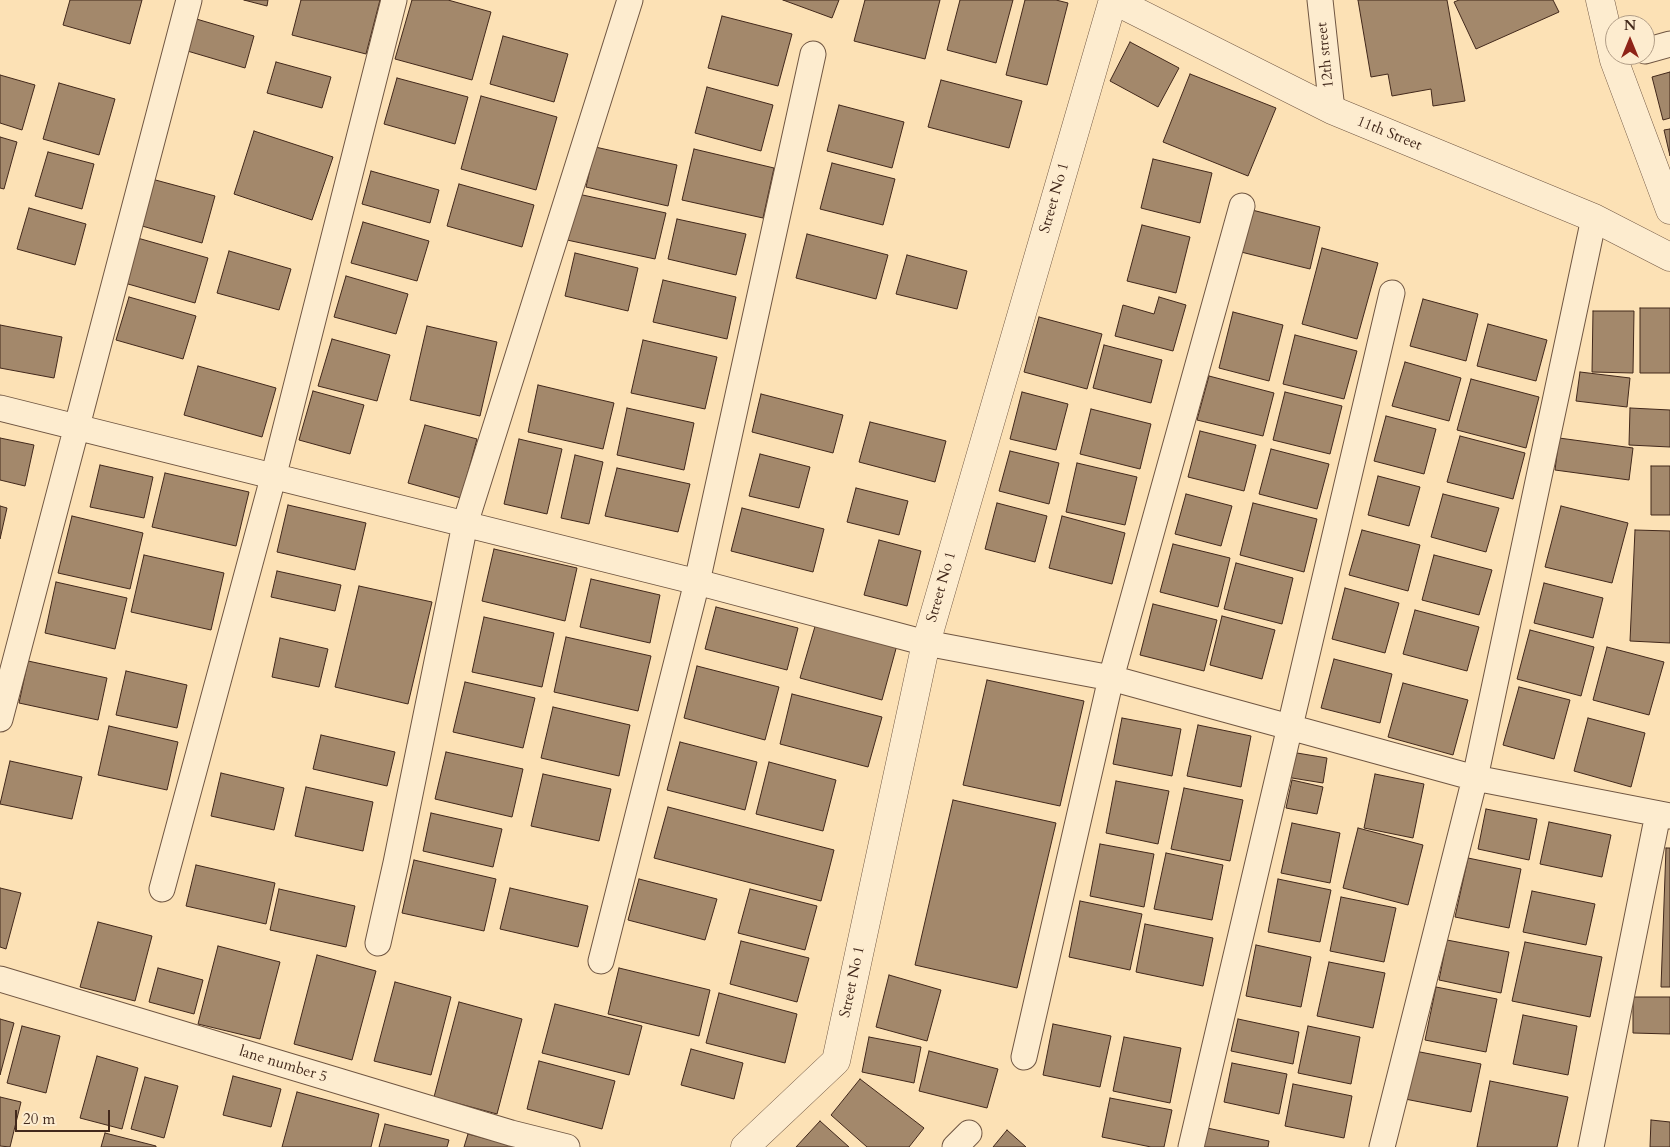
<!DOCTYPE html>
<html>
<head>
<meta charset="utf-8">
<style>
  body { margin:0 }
  #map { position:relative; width:1670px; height:1147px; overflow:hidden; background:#fce1b5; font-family:Cardo,serif }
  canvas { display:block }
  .north { position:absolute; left:1605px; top:15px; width:50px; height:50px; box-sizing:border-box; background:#fdeccf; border:1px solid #b29e87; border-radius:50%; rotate:0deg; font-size:14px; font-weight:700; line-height:20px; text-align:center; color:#42281b }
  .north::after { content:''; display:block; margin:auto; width:18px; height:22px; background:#8f2418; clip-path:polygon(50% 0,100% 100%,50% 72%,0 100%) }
  .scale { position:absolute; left:15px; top:1110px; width:95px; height:22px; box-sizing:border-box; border:2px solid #42281b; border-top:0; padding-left:6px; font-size:15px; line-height:18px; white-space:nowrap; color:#42281b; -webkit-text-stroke:4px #fdeccf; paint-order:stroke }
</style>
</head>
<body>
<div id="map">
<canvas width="1670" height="1147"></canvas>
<div class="north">N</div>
<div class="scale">20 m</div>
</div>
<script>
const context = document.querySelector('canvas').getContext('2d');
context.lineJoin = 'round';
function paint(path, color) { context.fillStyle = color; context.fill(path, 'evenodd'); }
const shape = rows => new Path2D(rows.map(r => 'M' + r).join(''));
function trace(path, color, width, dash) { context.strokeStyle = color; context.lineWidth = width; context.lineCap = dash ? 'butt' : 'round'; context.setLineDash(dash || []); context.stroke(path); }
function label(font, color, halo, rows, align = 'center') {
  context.font = font + ' Cardo,serif'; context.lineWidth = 4; context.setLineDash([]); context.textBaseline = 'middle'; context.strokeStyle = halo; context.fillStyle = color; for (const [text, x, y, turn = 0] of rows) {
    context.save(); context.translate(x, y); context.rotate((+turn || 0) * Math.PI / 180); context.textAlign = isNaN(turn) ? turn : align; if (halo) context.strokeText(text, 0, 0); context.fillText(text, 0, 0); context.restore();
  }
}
const building = shape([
  [70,0,142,0,130,44,63,25,70,0],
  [244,0,268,0,267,6,244,0],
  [301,0,380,0,366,54,292,35,301,0],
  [412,0,448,0,491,12,472,80,395,59,412,0],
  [783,0,839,0,832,18,783,0],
  [865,0,940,0,925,59,854,41,865,0],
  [960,0,1013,0,996,63,947,50,960,0],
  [1025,0,1056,0,1068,3,1047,85,1006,75,1025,0],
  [1358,0,1447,0,1465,101,1433,106,1431,89,1392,96,1388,74,1371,77,1358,0],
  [1459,0,1553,0,1559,12,1476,49,1454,2,1459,0],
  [722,16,792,34,778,86,708,68,722,16],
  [193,18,254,36,245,68,184,50,193,18],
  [503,36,568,54,554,102,490,84,503,36],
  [1130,42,1179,68,1158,107,1110,81,1130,42],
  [276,62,331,77,322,108,267,93,276,62],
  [1670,72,1670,118,1663,120,1652,77,1670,72],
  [1190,74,1276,108,1248,176,1163,142,1190,74],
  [0,75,35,85,22,130,0,123,0,75],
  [397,78,468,97,455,144,384,124,397,78],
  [941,80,1022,101,1009,148,928,127,941,80],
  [59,83,115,99,99,155,43,139,59,83],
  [707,87,773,105,761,151,695,133,707,87],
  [481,96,557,117,536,190,461,169,481,96],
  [839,105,904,122,892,168,827,151,839,105],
  [1670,129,1670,156,1664,130,1670,129],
  [254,131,333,157,312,220,234,194,254,131],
  [0,137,17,142,4,189,0,188,0,137],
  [595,147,677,165,668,206,586,187,595,147],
  [694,149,774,168,763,218,682,200,694,149],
  [48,152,94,164,82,209,35,196,48,152],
  [1153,159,1212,173,1200,223,1141,208,1153,159],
  [832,163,895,179,883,225,820,209,832,163],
  [371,171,439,190,430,223,362,204,371,171],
  [148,178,215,196,202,243,135,224,148,178],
  [459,184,534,205,522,247,447,226,459,184],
  [578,194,666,213,655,259,567,240,578,194],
  [29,208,86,224,75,265,17,249,29,208],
  [1252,210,1320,227,1310,269,1241,252,1252,210],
  [677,219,746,234,736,275,668,259,677,219],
  [363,222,429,241,417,281,351,263,363,222],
  [1142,225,1190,237,1176,293,1127,281,1142,225],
  [807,234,888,255,876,299,796,278,807,234],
  [134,237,208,258,195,303,121,282,134,237],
  [1322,248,1378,263,1357,339,1302,324,1322,248],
  [229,251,291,269,279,310,217,293,229,251],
  [575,253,638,268,628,311,565,296,575,253],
  [907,255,967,271,957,309,896,294,907,255],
  [346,276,408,294,396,334,334,317,346,276],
  [663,280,736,297,727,339,653,322,663,280],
  [129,297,196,316,183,359,116,340,129,297],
  [1159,297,1186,305,1173,351,1115,336,1123,305,1154,314,1159,297],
  [1423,299,1478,314,1466,361,1410,346,1423,299],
  [1640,308,1670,308,1670,373,1640,373,1640,308],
  [1593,311,1634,311,1633,373,1592,372,1593,311],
  [1233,312,1283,325,1269,381,1219,368,1233,312],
  [1039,317,1102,334,1087,389,1024,372,1039,317],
  [1488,324,1547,340,1536,381,1477,366,1488,324],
  [0,325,62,337,54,378,0,368,0,325],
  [427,326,497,342,480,416,410,400,427,326],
  [1295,335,1357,351,1344,399,1283,384,1295,335],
  [332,339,390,355,377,401,318,386,332,339],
  [643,340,717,357,705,409,631,393,643,340],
  [1104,345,1162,360,1151,403,1093,388,1104,345],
  [1405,362,1461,378,1449,421,1392,406,1405,362],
  [198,366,276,388,262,437,184,415,198,366],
  [1580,372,1630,378,1627,407,1576,401,1580,372],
  [1209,376,1274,393,1263,436,1197,420,1209,376],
  [1471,379,1539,397,1526,448,1457,430,1471,379],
  [538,385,614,403,603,449,528,432,538,385],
  [313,391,364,405,350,454,299,440,313,391],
  [1022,392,1068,404,1056,450,1010,439,1022,392],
  [1285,392,1342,406,1330,454,1273,440,1285,392],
  [761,394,843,415,833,453,752,432,761,394],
  [627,408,694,423,684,470,617,455,627,408],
  [1630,408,1670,410,1670,447,1629,445,1630,408],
  [1091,409,1151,424,1140,469,1080,454,1091,409],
  [1386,416,1436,429,1424,474,1374,461,1386,416],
  [870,422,946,441,935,482,859,462,870,422],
  [425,425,477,439,461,498,408,483,425,425],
  [1200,431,1256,445,1244,491,1188,477,1200,431],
  [1460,436,1525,453,1513,499,1447,482,1460,436],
  [0,438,34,445,25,486,0,480,0,438],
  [1559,438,1633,448,1629,480,1555,470,1559,438],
  [519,439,562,449,547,514,504,504,519,439],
  [1271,449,1329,464,1317,509,1259,494,1271,449],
  [1010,451,1059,463,1049,504,999,491,1010,451],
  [760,454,810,467,799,508,749,496,760,454],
  [575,455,603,462,589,524,561,518,575,455],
  [1077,463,1137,477,1125,525,1066,512,1077,463],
  [100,465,153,477,144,518,90,507,100,465],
  [1651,466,1670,466,1670,515,1651,515,1651,466],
  [617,468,690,484,678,532,605,516,617,468],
  [165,473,249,492,236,546,152,527,165,473],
  [1378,476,1420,487,1409,526,1368,515,1378,476],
  [856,488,908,501,899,535,847,522,856,488],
  [1186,494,1232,506,1221,546,1175,534,1186,494],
  [1443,494,1499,508,1486,552,1431,537,1443,494],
  [997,503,1047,516,1035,562,985,549,997,503],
  [1253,503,1317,519,1304,572,1240,555,1253,503],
  [288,505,366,523,355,570,277,552,288,505],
  [0,506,7,508,0,539,0,506],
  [1561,506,1628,523,1612,583,1545,567,1561,506],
  [742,508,824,529,813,572,731,551,742,508],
  [72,516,143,533,130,589,58,573,72,516],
  [1062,516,1125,533,1112,584,1049,568,1062,516],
  [1362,530,1420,545,1408,591,1349,575,1362,530],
  [1635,530,1670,531,1670,643,1630,641,1635,530],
  [879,540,921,551,907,606,864,595,879,540],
  [1173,544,1230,558,1218,607,1160,592,1173,544],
  [494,549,577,568,565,621,482,601,494,549],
  [144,555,224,573,211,630,131,612,144,555],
  [1434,555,1492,570,1479,615,1422,600,1434,555],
  [1236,563,1293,578,1282,624,1224,609,1236,563],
  [277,571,341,585,335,611,271,597,277,571],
  [591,579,660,595,650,643,580,627,591,579],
  [56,582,127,598,115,649,45,633,56,582],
  [1544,583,1603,598,1593,638,1534,623,1544,583],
  [359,586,432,602,408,704,335,687,359,586],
  [1345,588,1399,603,1385,653,1332,639,1345,588],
  [1153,604,1217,620,1204,671,1140,655,1153,604],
  [716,607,798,628,787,670,705,649,716,607],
  [1415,610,1479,627,1467,671,1403,654,1415,610],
  [1222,616,1275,630,1262,679,1210,665,1222,616],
  [484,617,554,633,542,687,472,672,484,617],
  [816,623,897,645,882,700,800,678,816,623],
  [1530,630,1594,647,1581,696,1517,679,1530,630],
  [566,637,651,656,638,711,554,692,566,637],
  [280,638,328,649,319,687,272,677,280,638],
  [1607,647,1664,662,1649,715,1593,700,1607,647],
  [1334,659,1392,674,1380,723,1321,708,1334,659],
  [28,661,107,678,98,720,19,703,28,661],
  [697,666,779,687,765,740,684,718,697,666],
  [126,671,187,685,177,728,116,715,126,671],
  [987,680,1084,701,1060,806,963,785,987,680],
  [465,682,535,698,523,748,453,732,465,682],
  [1403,683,1468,700,1453,755,1388,737,1403,683],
  [1519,687,1570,700,1554,759,1503,745,1519,687],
  [792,694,882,717,868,767,780,744,792,694],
  [553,707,630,725,619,776,541,758,553,707],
  [1122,718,1181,729,1172,776,1113,764,1122,718],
  [1588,718,1645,733,1631,787,1574,771,1588,718],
  [1198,725,1251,736,1241,787,1187,776,1198,725],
  [109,726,178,742,167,790,98,775,109,726],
  [321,735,395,752,387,786,313,769,321,735],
  [680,742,757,762,745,810,667,790,680,742],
  [446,752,523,769,512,817,435,799,446,752],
  [1291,752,1327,758,1323,783,1286,777,1291,752],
  [10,761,82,777,72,819,0,804,10,761],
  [769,762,836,780,823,831,756,814,769,762],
  [221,773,284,788,274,830,211,816,221,773],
  [543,774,611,789,599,841,531,826,543,774],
  [1375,774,1424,784,1413,838,1364,828,1375,774],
  [1292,780,1323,787,1317,814,1286,808,1292,780],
  [1116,781,1169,791,1158,844,1106,833,1116,781],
  [306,787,373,802,363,851,295,836,306,787],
  [1184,788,1243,800,1230,861,1171,849,1184,788],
  [953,800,1056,823,1017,988,915,965,953,800],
  [668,807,834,850,821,901,654,858,668,807],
  [1486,809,1537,819,1529,860,1478,849,1486,809],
  [431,813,502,829,493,867,423,851,431,813],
  [1549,822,1611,835,1602,877,1540,864,1549,822],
  [1292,823,1340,833,1330,883,1281,873,1292,823],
  [1358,828,1423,845,1408,905,1343,888,1358,828],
  [1100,844,1154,854,1144,907,1090,896,1100,844],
  [1666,848,1670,848,1670,987,1661,987,1666,848],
  [1166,853,1223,865,1212,920,1154,909,1166,853],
  [1468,858,1521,869,1509,928,1455,917,1468,858],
  [414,860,496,879,484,931,402,913,414,860],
  [196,865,275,883,266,924,186,906,196,865],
  [639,879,717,899,705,940,628,920,639,879],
  [1278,879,1331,890,1320,942,1268,932,1278,879],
  [0,888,21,893,6,949,0,947,0,888],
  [510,888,588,906,578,947,500,929,510,888],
  [279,889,355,906,346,947,270,930,279,889],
  [750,889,817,906,805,950,738,933,750,889],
  [1532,891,1595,904,1586,945,1523,932,1532,891],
  [1341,897,1396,908,1384,962,1330,951,1341,897],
  [1080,901,1142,914,1130,970,1069,957,1080,901],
  [98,922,152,936,135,1001,80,987,98,922],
  [1145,924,1213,938,1203,986,1136,972,1145,924],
  [1447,940,1509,952,1501,993,1439,980,1447,940],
  [741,941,809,958,797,1002,730,984,741,941],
  [1525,942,1602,957,1590,1017,1512,1001,1525,942],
  [1256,945,1311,957,1301,1007,1246,996,1256,945],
  [218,946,280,962,260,1039,198,1024,218,946],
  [317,955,376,971,352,1060,294,1044,317,955],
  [1329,962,1385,973,1373,1028,1317,1016,1329,962],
  [158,968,203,980,194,1014,149,1002,158,968],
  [619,968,710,990,699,1036,608,1014,619,968],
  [889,975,941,990,927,1041,876,1027,889,975],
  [395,982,451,997,431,1075,374,1061,395,982],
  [1436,987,1497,999,1486,1052,1425,1040,1436,987],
  [719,993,797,1014,785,1063,706,1043,719,993],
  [1633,997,1670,997,1670,1034,1633,1033,1633,997],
  [459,1002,522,1019,497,1114,434,1097,459,1002],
  [555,1004,642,1026,629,1075,542,1053,555,1004],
  [1523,1015,1577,1026,1568,1075,1513,1064,1523,1015],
  [0,1019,14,1023,0,1075,0,1019],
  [1238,1019,1299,1032,1293,1064,1231,1051,1238,1019],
  [1053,1024,1111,1036,1100,1087,1043,1075,1053,1024],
  [22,1026,60,1036,46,1093,7,1083,22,1026],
  [1308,1026,1360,1037,1351,1084,1298,1073,1308,1026],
  [869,1037,921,1047,914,1083,862,1072,869,1037],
  [1124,1037,1181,1048,1170,1103,1113,1091,1124,1037],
  [691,1049,743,1063,734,1099,681,1085,691,1049],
  [929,1051,998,1069,987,1108,919,1091,929,1051],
  [1415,1051,1481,1064,1471,1112,1405,1099,1415,1051],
  [97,1056,138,1068,122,1129,80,1118,97,1056],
  [539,1061,615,1081,602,1129,527,1109,539,1061],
  [1232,1063,1287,1074,1279,1114,1224,1102,1232,1063],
  [233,1076,281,1089,271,1127,223,1115,233,1076],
  [145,1077,178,1086,164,1138,131,1129,145,1077],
  [860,1079,924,1128,909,1147,867,1147,831,1115,860,1079],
  [1490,1081,1568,1097,1557,1147,1477,1147,1490,1081],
  [1293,1084,1352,1096,1344,1138,1285,1126,1293,1084],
  [297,1092,379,1114,371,1147,282,1147,297,1092],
  [0,1097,21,1102,10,1147,0,1146,0,1097],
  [1110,1098,1172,1110,1164,1147,1151,1147,1102,1137,1110,1098],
  [1651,1120,1670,1122,1670,1147,1650,1147,1651,1120],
  [820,1121,849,1147,796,1147,820,1121],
  [385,1124,449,1140,447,1147,379,1147,385,1124],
  [1207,1128,1269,1141,1268,1147,1203,1147,1207,1128],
  [1007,1130,1026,1147,993,1147,1007,1130],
  [105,1133,156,1146,156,1147,101,1147,105,1133],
  [468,1134,518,1147,464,1147,468,1134]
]);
paint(building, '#a3886b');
trace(building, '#42281b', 1);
const minor = shape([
  [1320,0,1332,110],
  [1645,51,1670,44],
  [0,408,697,582,926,643,1111,678,1475,778,1670,816],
  [0,719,189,0],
  [162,889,273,478,394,0],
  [378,943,396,863,465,524,630,0],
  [601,961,697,582,813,54],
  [0,979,511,1133,567,1147],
  [1024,1057,1111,678,1242,206],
  [955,1147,969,1133],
  [1191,1147,1392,293],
  [1382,1147,1475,778,1594,218],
  [1591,1147,1658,814]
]);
const tertiary = shape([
  [1113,0,1332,110,1594,218,1670,257],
  [1600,0,1614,60,1670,210],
  [745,1147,836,1061,926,643,1113,0]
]);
trace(minor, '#705642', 27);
trace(tertiary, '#705642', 29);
trace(minor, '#fdeccf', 25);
trace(tertiary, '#fdeccf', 28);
label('15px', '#42281b', '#fdeccf', [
  ["12th street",1326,55,-96],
  ["11th Street",1389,134,22],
  ["Street No 1",1055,198,-74],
  ["Street No 1",942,587,-74],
  ["Street No 1",853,982,-78],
  ["lane number 5",283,1065,17]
]);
</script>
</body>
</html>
